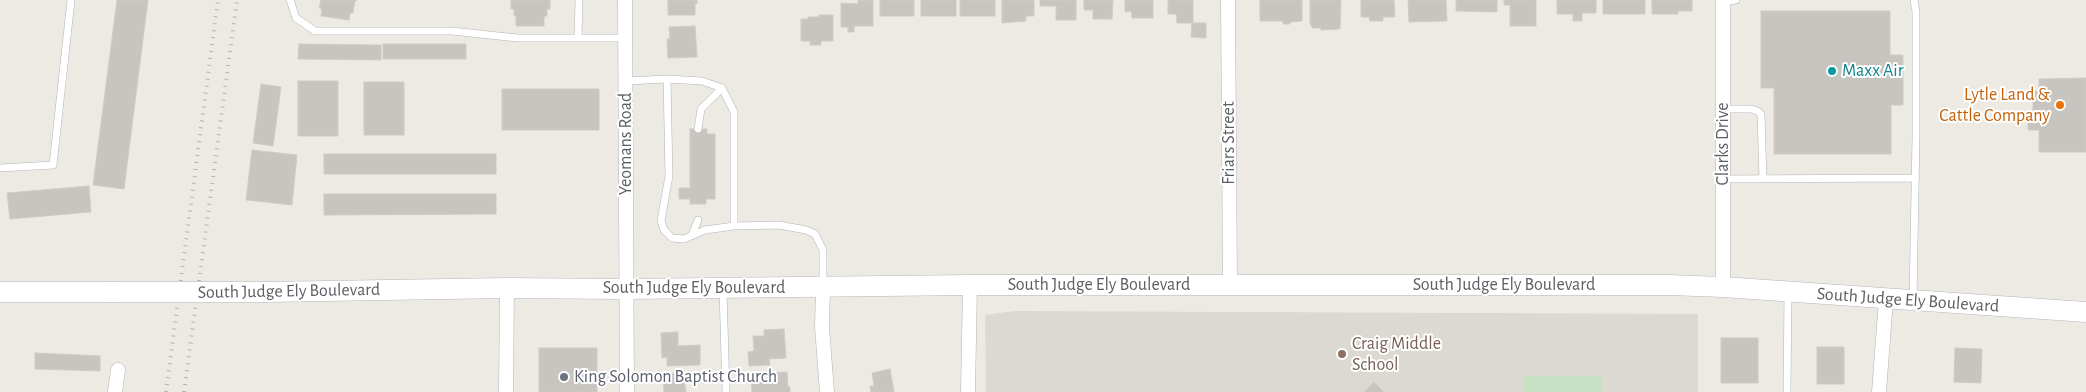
<!DOCTYPE html>
<html>
<head>
<meta charset="utf-8">
<style>
  body { margin:0 }
  canvas { display:block; background:#edeae4 }
</style>
</head>
<body>
<canvas width="2086" height="392"></canvas>
<script>
const context = document.querySelector('canvas').getContext('2d');
context.lineJoin = 'round';
function paint(path, color) { context.fillStyle = color; context.fill(path, 'evenodd'); }
const shape = rows => new Path2D(rows.map(r => 'M' + r).join(''));
function trace(path, color, width, dash) { context.strokeStyle = color; context.lineWidth = width; context.lineCap = dash ? 'butt' : 'round'; context.setLineDash(dash || []); context.stroke(path); }
function label(font, color, halo, rows, align = 'center') {
  context.font = font + ' "Alegreya Sans",sans-serif'; context.lineWidth = 4; context.setLineDash([]); context.textBaseline = 'middle'; context.strokeStyle = halo; context.fillStyle = color; for (const [text, x, y, turn = 0] of rows) {
    context.save(); context.translate(x, y); context.rotate((+turn || 0) * Math.PI / 180); context.textAlign = isNaN(turn) ? turn : align; if (halo) context.strokeText(text, 0, 0); context.fillText(text, 0, 0); context.restore();
  }
}
paint(shape([
  [1014,311,1698,314,1698,392,986,392,985,315]
]), '#dcd9d2');
paint(shape([
  [1524,376,1602,376,1602,392,1524,392]
]), '#c6e1c3');
const building = shape([
  [117,0,148,0,124,189,93,185,117,0],
  [321,0,357,0,355,1,353,13,350,13,349,20,321,16,322,9,319,8,321,0],
  [511,0,550,0,550,9,547,9,547,16,544,16,544,26,516,26,516,16,514,16,514,9,511,9,511,0],
  [668,0,697,0,697,4,695,4,695,15,668,15,668,0],
  [858,0,873,0,873,26,854,26,854,32,848,32,848,27,841,27,841,3,858,4,858,0],
  [880,0,914,0,914,16,880,16,880,0],
  [921,0,956,0,956,16,921,16,921,0],
  [960,0,995,0,995,16,960,16,960,0],
  [1002,0,1034,0,1034,16,1026,16,1026,21,1002,23,1002,0],
  [1040,0,1076,0,1076,20,1056,20,1056,6,1040,6,1040,0],
  [1084,0,1113,0,1112,19,1093,19,1093,10,1084,10,1084,0],
  [1125,0,1153,0,1153,18,1132,18,1131,11,1125,12,1125,0],
  [1168,0,1193,0,1193,23,1177,23,1176,14,1168,14,1168,0],
  [1260,0,1302,0,1302,21,1290,22,1290,24,1283,24,1283,21,1260,21,1260,0],
  [1310,0,1341,0,1340,29,1321,30,1321,28,1313,28,1310,24,1310,0],
  [1361,0,1394,0,1395,17,1383,17,1383,21,1370,21,1369,17,1361,17,1361,0],
  [1408,0,1446,0,1447,21,1409,22,1408,0],
  [1456,0,1497,0,1497,12,1456,11,1456,0],
  [1504,0,1536,0,1536,26,1510,26,1510,5,1504,5,1504,0],
  [1557,0,1596,0,1596,13,1582,13,1582,21,1573,21,1573,14,1557,14,1557,0],
  [1603,0,1645,0,1645,14,1603,14,1603,0],
  [1652,0,1692,0,1692,11,1678,11,1678,14,1652,14,1652,0],
  [1761,11,1890,11,1890,55,1903,55,1903,105,1891,105,1891,154,1774,154,1774,88,1761,88,1761,11],
  [819,15,833,15,833,41,821,41,821,45,810,45,810,41,801,41,801,19,808,19,808,17,819,17,819,15],
  [1192,23,1206,23,1206,38,1191,37,1192,23],
  [695,26,697,57,668,58,667,39,670,39,669,27,695,26],
  [299,44,381,45,381,60,298,59,299,44],
  [383,44,466,44,466,59,383,59,383,44],
  [2086,78,2086,152,2039,152,2039,130,2028,130,2028,119,2033,119,2033,91,2039,91,2039,79,2086,78],
  [298,81,338,81,338,136,298,136,298,81],
  [364,82,404,82,404,135,364,135,364,82],
  [261,84,281,87,273,146,253,143,261,84],
  [502,89,599,89,599,130,502,130,502,89],
  [690,129,707,129,707,134,715,134,715,199,706,199,706,204,690,204,690,199,679,199,679,188,690,188,690,129],
  [252,150,297,155,292,205,246,200,252,150],
  [324,154,496,154,496,174,324,174,324,154],
  [89,186,91,212,10,219,7,193,89,186],
  [324,194,496,194,496,214,324,215,324,194],
  [784,329,786,358,769,359,770,365,749,366,748,352,754,351,753,336,764,336,764,330,784,329],
  [678,332,678,346,700,345,700,365,667,366,667,357,662,358,661,333,678,332],
  [1721,338,1758,338,1758,383,1721,383,1721,338],
  [1817,347,1844,347,1844,384,1817,384,1817,347],
  [539,348,597,348,597,392,539,392,539,348],
  [1955,348,1982,349,1981,383,1954,382,1955,348],
  [35,353,100,356,100,371,35,369,35,353],
  [890,369,894,392,871,392,870,386,874,386,872,373,890,369],
  [787,372,788,387,790,387,790,392,752,392,751,375,757,374,757,383,768,382,768,373,787,372],
  [683,373,686,392,664,392,663,374,683,373],
  [1374,382,1384,392,1364,392,1374,382]
]);
paint(building, '#c8c5c0');
trace(building, '#d1cbc3', 1);
const lane = shape([
  [290,0,296,18,315,31,452,31,517,38,625,38],
  [1723,2,1736,0],
  [578,38,579,0],
  [667,79,669,176,661,220,664,230,672,238,684,239,705,230,734,226],
  [626,81,667,79,702,81,722,88,734,112,734,226,779,225,806,230,815,234,823,250,823,284],
  [1723,109,1751,109,1757,111,1761,114,1763,179],
  [698,129,701,109,722,88],
  [0,168,53,165,71,0],
  [1723,179,1916,178],
  [692,235,698,220],
  [723,290,726,392],
  [1913,299,1916,137,1916,12,1914,0],
  [1787,392,1788,292]
]);
const street = shape([
  [625,0,627,392],
  [1228,0,1230,285],
  [1723,0,1723,287],
  [823,287,822,327,827,392],
  [115,392,118,370],
  [506,392,507,288],
  [968,392,970,285],
  [1879,392,1886,299]
]);
const secondary = shape([
  [0,292,111,292],
  [265,292,507,288,625,289,970,285,1669,285,1723,287,2086,312]
]);
trace(lane, '#b1b4b7', 8);
trace(street, '#b1b4b7', 15);
trace(secondary, '#b3b6ba', 21);
trace(lane, '#fff', 7);
trace(street, '#fff', 14);
trace(secondary, '#fff', 20);
trace(shape([
  [166,392,218,0],
  [184,392,237,0]
]), '#b2b3b3', 4, [1, 6]);
const secondaryBridge = shape([
  [111,292,265,292]
]);
trace(secondaryBridge, '#b3b6ba', 21, []);
trace(secondaryBridge, '#fff', 20);
for (const [x, y, r, color] of [
  [1832,71,5,"#0f9aa8"],
  [2060,105,5,"#e8710a"],
  [1342,354,5,"#8d6e63"],
  [564,377,5,"#6b7280"]
]) { const dot = new Path2D(); dot.arc(x, y, r, 0, 2 * Math.PI); context.fillStyle = color; context.fill(dot); trace(dot, '#fff', 2); }
label('18px', '#0d838f', '#fff', [
  ["Maxx Air",1842,71]
], 'left');
label('18px', '#c56008', '#fff', [
  ["Lytle Land &",2050,95],
  ["Cattle Company",2050,116]
], 'right');
label('18px', '#5c5f63', '#fff', [
  ["Friars Street",1229,143,-90],
  ["Yeomans Road",626,144,-90],
  ["Clarks Drive",1723,144,-90],
  ["South Judge Ely Boulevard",1099,285],
  ["South Judge Ely Boulevard",1504,285],
  ["South Judge Ely Boulevard",694,288],
  ["South Judge Ely Boulevard",289,291,-1],
  ["South Judge Ely Boulevard",1908,300,4]
]);
label('18px', '#785e54', '#fff', [
  ["Craig Middle",1352,344],
  ["School",1352,365]
], 'left');
label('18px', '#5b616d', '#fff', [
  ["King Solomon Baptist Church",574,377]
], 'left');
</script>
</body>
</html>
